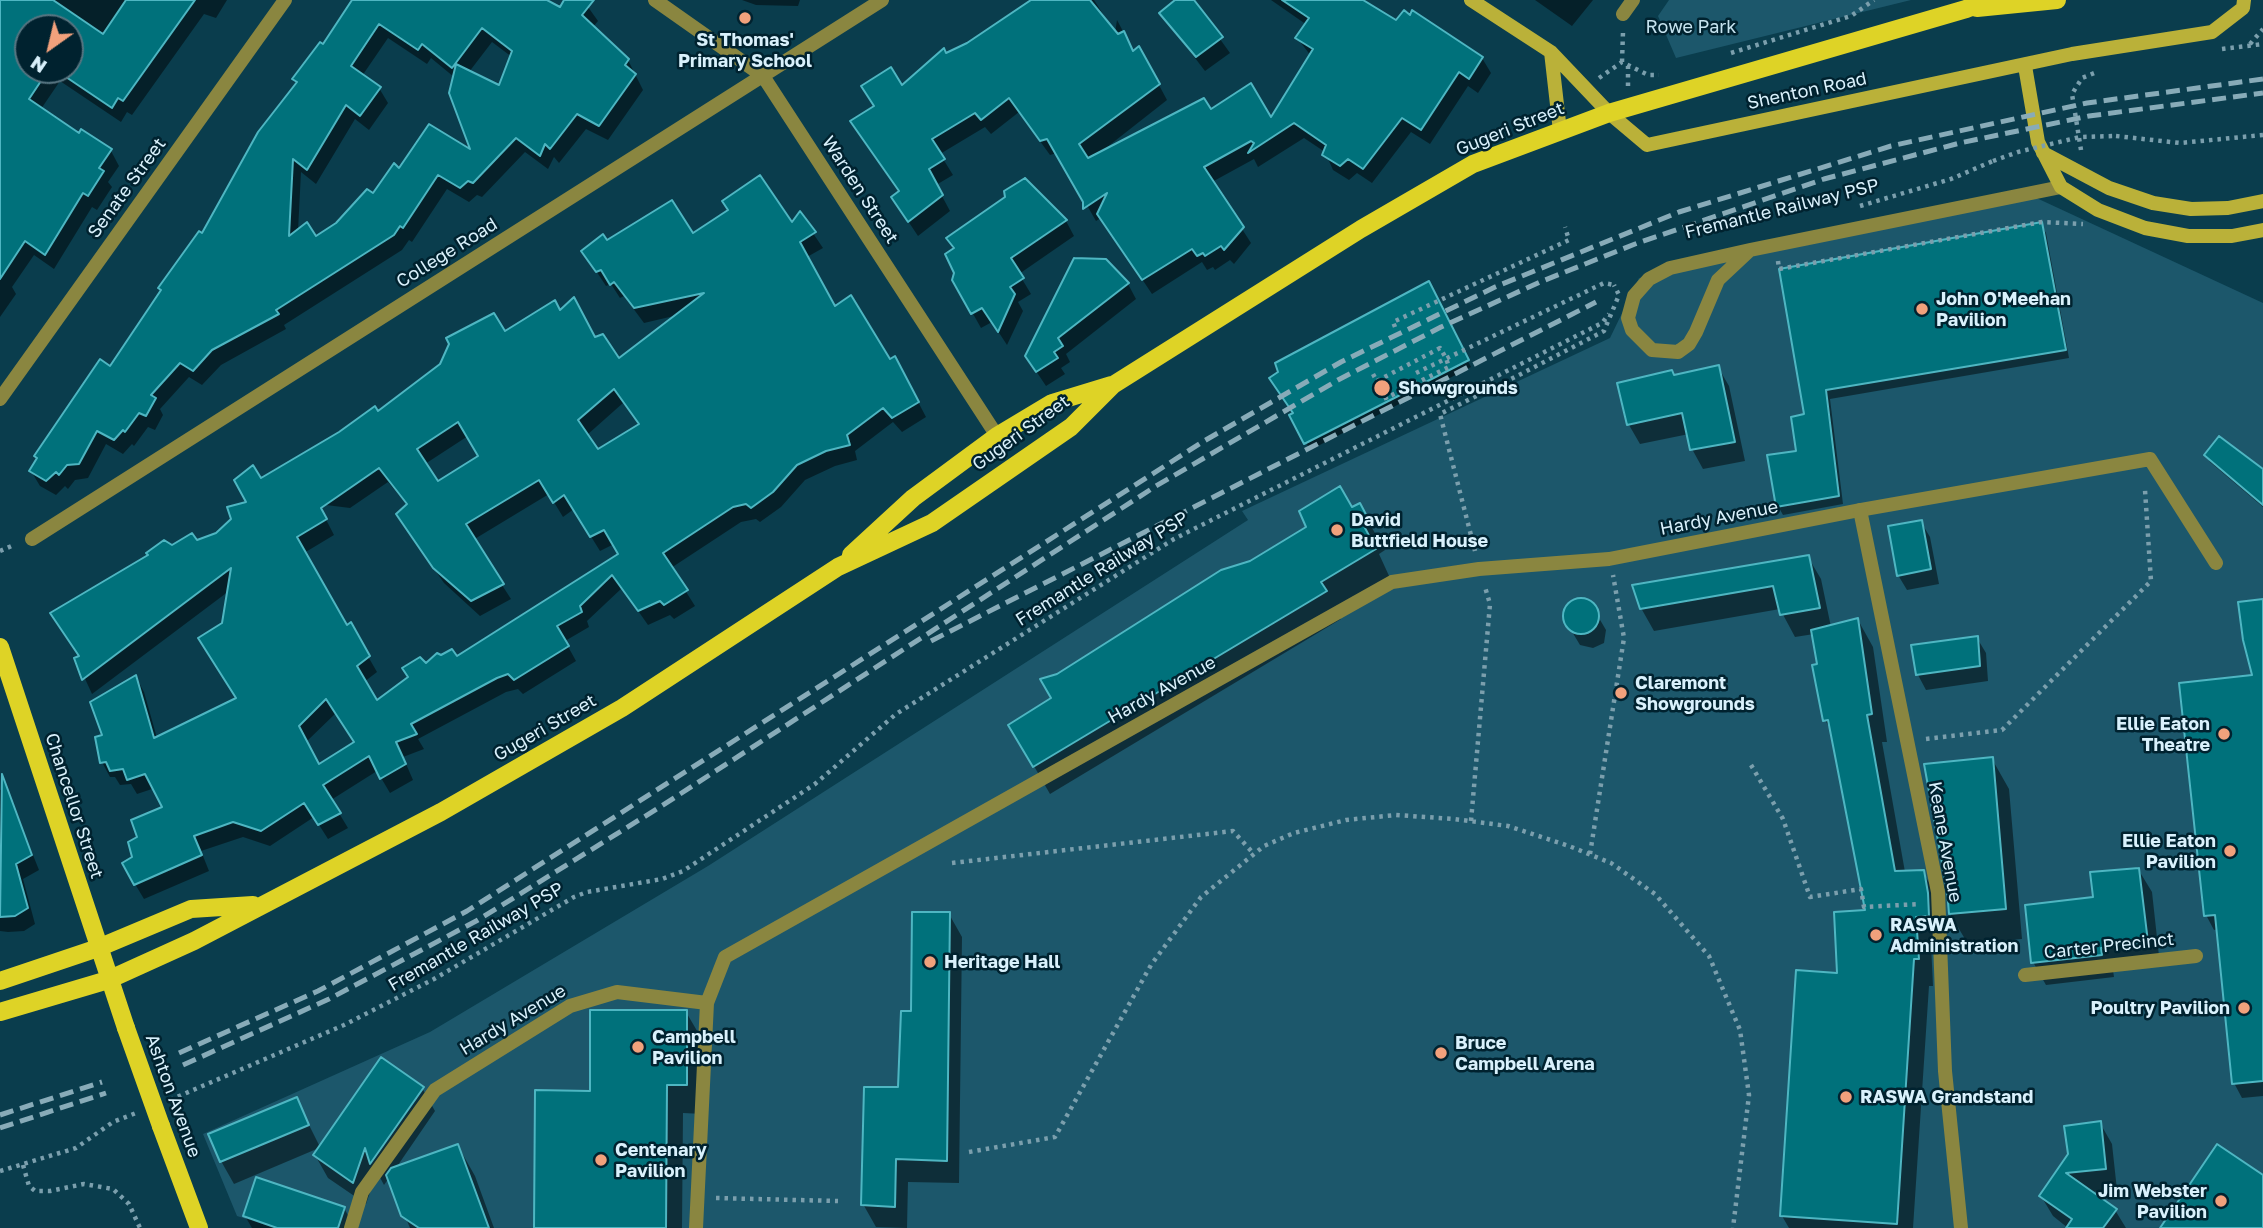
<!DOCTYPE html>
<html>
<head>
<meta charset="utf-8">
<style>
  body { margin:0 }
  #map { position:relative; width:2263px; height:1228px; overflow:hidden; background:#0a3d4d; font-family:"Golos Text",sans-serif }
  canvas { display:block }
  .north { position:absolute; left:14px; top:14px; width:70px; height:70px; box-sizing:border-box; background:#00222f; border:2px solid #577581; border-radius:50%; rotate:214deg; font-size:19px; font-weight:700; line-height:28px; text-align:center; color:#d9f1fc }
  .north::after { content:''; display:block; margin:auto; width:24px; height:32px; background:#f1a17c; clip-path:polygon(50% 0,100% 100%,50% 72%,0 100%) }
</style>
</head>
<body>
<div id="map">
<canvas width="2263" height="1228"></canvas>
<div class="north">N</div>
</div>
<script>
const context = document.querySelector('canvas').getContext('2d');
context.lineJoin = 'round';
function paint(path, color) { context.fillStyle = color; context.fill(path, 'evenodd'); }
const shape = rows => new Path2D(rows.map(r => 'M' + r).join(''));
function trace(path, color, width, dash) { context.strokeStyle = color; context.lineWidth = width; context.lineCap = dash ? 'butt' : 'round'; context.setLineDash(dash || []); context.stroke(path); }
function label(font, color, halo, rows, align = 'center') {
  context.font = font + ' "Golos Text",sans-serif'; context.lineWidth = 5; context.setLineDash([]); context.textBaseline = 'middle'; context.strokeStyle = halo; context.fillStyle = color; for (const [text, x, y, turn = 0] of rows) {
    context.save(); context.translate(x, y); context.rotate((+turn || 0) * Math.PI / 180); context.textAlign = isNaN(turn) ? turn : align; if (halo) context.strokeText(text, 0, 0); context.fillText(text, 0, 0); context.restore();
  }
}
paint(shape([
  [1669,0,1911,0,1676,58,1658,16],
  [2030,195,2263,303,2263,1228,275,1228,237,1216,203,1134,430,1032,708,866,1248,520,1242,511,1610,338,1639,278]
]), '#1c576b');
paint(shape([
  [0,0,227,0,216,18,204,14,132,115,127,112,121,122,60,81,41,109,79,135,111,151,119,166,108,182,112,187,97,210,92,207,54,269,34,255,12,287,16,294,0,317],
  [28,28,70,28,70,70,28,70],
  [355,0,543,0,560,10,566,0,583,0,598,21,593,27,628,60,643,90,608,140,586,129,559,163,554,157,548,169,525,152,482,197,477,195,469,202,447,189,412,242,409,240,402,250,284,325,286,329,221,365,202,385,189,377,160,409,163,415,155,430,148,427,134,446,132,444,123,454,106,444,88,478,75,480,68,489,65,486,56,495,40,486,31,471,110,369,202,235,298,85,294,79,323,46],
  [388,38,427,64,431,58,454,77,473,154,399,170,374,195,315,238,298,231,301,172,316,184,355,119,369,130,388,103,379,88,362,76],
  [492,42,512,57,500,88,469,72],
  [742,0,800,0,798,6,756,5],
  [1033,0,1094,0,1115,33,1117,20,1134,52,1139,48,1167,100,1097,155,1210,111,1271,120,1311,56,1298,39,1307,25,1271,0,1360,0,1397,23,1482,58,1491,73,1478,93,1468,86,1430,144,1411,132,1372,183,1357,173,1349,180,1333,170,1325,152,1304,138,1258,167,1254,159,1212,182,1251,243,1234,264,1230,260,1215,270,1213,267,1207,270,1202,262,1152,294,1101,218,1096,221,1057,153,1050,155,1019,112,991,134,985,127,940,154,953,175,936,185,950,211,918,236,902,212,902,87],
  [1178,0,1192,0,1230,53,1205,71,1162,15],
  [1535,0,1593,0,1572,26],
  [1025,180,1066,221,1074,236,1019,274,1031,294,1018,302,1023,311,1007,345,992,322,981,328,954,280,954,250,948,239,1007,198],
  [800,214,823,248,807,257,835,308,903,373,926,417,902,432,893,422,855,451,857,460,835,466,805,480,781,507,760,522,756,519,741,522,671,568,695,606,674,619,670,615,648,625,622,588,587,621,589,627,565,641,576,661,523,694,518,689,506,692,418,739,424,749,403,757,413,780,390,793,377,771,331,800,348,828,328,839,314,817,270,846,243,837,201,851,209,871,144,899,135,884,134,858,140,838,165,808,155,788,137,794,131,784,120,785,115,777,110,777,102,762,104,736,136,677,144,692,157,738,238,699,224,624,229,591,92,694,76,659,81,657,172,547,217,534,248,503,260,481,378,414,505,333,560,311,619,360,678,315,644,323,624,296,620,298,611,284,606,286,583,251,606,242,792,225],
  [623,403,640,425,598,451,587,435],
  [468,436,480,456,438,483,425,464],
  [388,482,408,506,407,530,444,583,480,616,511,599,473,540,549,494,563,517,574,509,600,551,614,544,620,555,457,658,426,666,377,703,364,682,377,672,350,625,346,627,304,553,334,535,318,504,350,508],
  [336,713,356,743,319,766,306,742],
  [2041,224,2046,233,2069,358,1830,399,1843,504,1783,515,1778,506,1798,452,1806,416,1781,271],
  [1105,261,1128,284,1136,299,1066,354,1070,362,1061,368,1065,374,1046,386,1036,371],
  [1432,290,1471,367,1310,450,1292,415],
  [1718,367,1729,386,1745,461,1703,469,1692,449,1689,434,1640,444,1629,425,1620,384],
  [2206,455,2263,471,2263,507,2210,462],
  [1359,506,1385,550,1379,554,1390,578,1336,610,1341,619,1050,794,1011,726,1053,698,1058,676,1251,563],
  [1921,522,1930,537,1939,584,1907,590,1898,575],
  [1808,557,1821,579,1831,627,1858,620,1873,647,1887,742,1882,742,1905,872,1923,872,1939,900,1944,943,1931,944,1933,986,1929,986,1913,1228,1789,1228,1782,1216,1839,975,1867,911,1832,732,1825,720,1814,634,1795,637,1780,609,1654,631,1641,608],
  [1576,599,1589,601,1606,630,1604,643,1593,648,1580,645,1565,620,1566,605],
  [2263,601,2263,1096,2242,1098,2234,1083,2218,929,2214,930,2206,915,2255,677],
  [1977,638,1986,653,1988,681,1926,690,1918,675],
  [1992,759,2009,789,2022,939,1968,944,1950,914],
  [6,788,39,870,23,879,35,924,24,931,8,932,0,931,0,790],
  [2138,869,2152,892,2160,965,2113,970,2114,977,2046,985,2033,962,2095,899],
  [949,914,962,937,959,1183,908,1182,907,1228,876,1227,863,1204,900,1089,913,1013],
  [686,1012,703,1041,703,1114,683,1113,682,1228,536,1228,591,1093],
  [422,1088,435,1111,396,1168,458,1146,475,1176,494,1228,410,1228,389,1178,384,1185,377,1172,366,1204,328,1178,315,1155,319,1148,234,1184,221,1161,296,1099,320,1147],
  [2100,1123,2112,1144,2117,1190,2091,1192,2115,1210,2126,1228,2068,1228,2053,1216,2041,1196],
  [344,1208,355,1228,252,1228,245,1216]
]), '#0007');
const building = shape([
  [0,0,53,0,103,34,126,0,195,0,123,101,118,98,112,108,63,75,70,70,70,28,28,28,28,70,43,78,29,99,79,133,81,129,112,149,99,168,104,171,88,196,83,193,45,255,25,241,0,279,0,0],
  [352,0,547,0,560,7,564,0,594,0,582,15,629,59,625,65,636,74,599,126,577,114,550,149,545,144,540,156,516,138,473,183,468,181,460,188,438,175,403,228,400,226,394,235,276,310,279,314,212,350,193,371,180,363,151,395,156,398,146,416,139,413,125,432,123,430,114,440,97,431,79,464,67,465,59,475,56,472,46,481,29,471,37,458,34,456,100,359,110,366,161,290,158,288,199,231,202,233,258,132,297,82,292,79,320,42,323,44,352,0],
  [379,24,418,50,422,44,452,68,482,28,512,51,499,85,456,64,449,93,470,149,429,124,399,168,394,163,373,193,367,189,336,223,316,236,307,222,289,236,293,159,307,170,346,105,360,116,381,87,351,66,379,24],
  [1031,0,1090,0,1118,34,1124,31,1133,51,1139,46,1160,84,1079,144,1088,158,1204,98,1211,109,1251,83,1271,117,1313,49,1295,38,1309,18,1282,0,1363,0,1396,20,1404,10,1410,15,1412,10,1483,57,1469,79,1459,72,1421,130,1402,118,1363,169,1348,159,1340,166,1322,155,1326,145,1294,123,1248,153,1254,143,1251,141,1204,167,1244,227,1224,250,1221,246,1205,256,1203,253,1197,256,1192,249,1142,280,1097,214,1107,193,1083,209,1083,202,1047,139,1040,141,1009,98,981,120,975,113,932,139,945,159,929,169,943,195,908,222,891,197,899,191,850,121,874,106,861,86,891,67,902,85,944,48,946,53,967,43,1031,0],
  [1175,0,1194,0,1223,37,1196,57,1159,13,1175,0],
  [760,175,792,222,800,211,816,232,800,242,835,306,851,295,890,359,895,356,919,402,892,418,883,408,847,435,850,445,826,451,797,465,773,492,751,508,746,504,733,507,663,553,688,590,664,605,660,601,638,611,612,575,580,606,582,612,557,626,569,646,514,680,508,674,497,678,411,724,417,734,396,742,406,764,380,779,369,756,323,785,341,813,318,825,304,803,261,831,233,822,194,836,202,855,134,885,122,863,132,857,128,842,137,837,131,820,162,807,145,774,127,780,123,769,110,771,106,762,100,763,95,737,102,735,90,702,136,675,154,738,236,698,198,638,222,623,231,568,82,680,74,658,79,656,50,613,148,555,146,553,164,540,172,545,192,533,197,540,216,533,231,519,227,507,246,502,234,480,253,465,261,478,339,432,375,406,378,411,440,364,449,344,446,338,494,313,505,331,555,300,560,310,574,297,595,337,603,334,619,358,704,293,634,308,614,282,610,285,601,270,596,272,581,251,603,234,607,240,672,200,693,233,728,210,722,201,760,175],
  [614,389,639,424,598,449,578,420,614,389],
  [458,422,478,456,438,481,417,449,458,422],
  [379,468,407,504,396,514,433,568,471,601,504,584,466,524,539,480,553,503,564,495,590,537,604,530,618,554,457,656,452,649,441,655,437,653,426,663,420,657,402,668,408,677,377,700,357,666,370,656,351,622,347,625,297,537,327,519,321,508,379,468],
  [326,699,354,742,319,764,299,726,326,699],
  [1025,178,1067,220,1011,258,1024,278,1010,287,1015,294,998,332,982,308,971,314,952,280,954,273,945,254,954,248,946,238,1005,197,1004,191,1025,178],
  [2042,222,2066,350,1826,390,1839,496,1776,507,1767,455,1796,451,1791,417,1804,414,1779,269,2042,222],
  [1074,258,1106,259,1129,283,1058,338,1063,346,1054,352,1058,358,1036,372,1025,356,1074,258],
  [1429,281,1469,360,1304,444,1289,415,1293,413,1269,378,1278,372,1275,363,1429,281],
  [1719,365,1735,442,1690,450,1682,413,1627,425,1617,383,1672,370,1674,375,1719,365],
  [2219,436,2263,469,2263,505,2204,455,2219,436],
  [1340,486,1352,507,1360,503,1370,522,1364,526,1376,549,1321,582,1327,591,1033,767,1008,725,1051,698,1040,679,1057,674,1221,570,1250,561,1306,527,1299,511,1340,486],
  [1922,520,1931,569,1897,576,1888,526,1922,520],
  [1809,555,1820,608,1780,615,1773,586,1640,609,1632,585,1809,555],
  '1563 616a18 18 0 1 1 36 0a18 18 0 1 1-36 0Z',
  [2263,599,2263,1081,2232,1084,2215,915,2204,916,2179,683,2252,675,2243,640,2238,602,2263,599],
  [1858,618,1872,714,1867,715,1895,871,1924,870,1928,893,1929,916,1916,917,1919,959,1914,959,1897,1224,1780,1216,1796,970,1837,973,1834,912,1865,910,1828,720,1823,721,1812,665,1817,664,1811,630,1858,618],
  [1978,636,1980,666,1916,675,1911,645,1978,636],
  [1993,757,2006,909,1949,914,1947,890,1924,764,1993,757],
  [2,774,32,855,16,864,28,908,15,916,0,917,2,774],
  [2139,868,2148,942,2101,948,2102,955,2031,963,2025,905,2093,897,2090,872,2139,868],
  [912,912,950,912,947,1161,896,1159,895,1207,861,1205,864,1087,898,1087,901,1011,911,1011,912,912],
  [590,1010,687,1010,687,1085,667,1085,666,1228,534,1228,535,1090,590,1091,590,1010],
  [381,1057,424,1087,370,1164,365,1148,353,1183,313,1155,381,1057],
  [297,1097,309,1125,220,1162,208,1134,297,1097],
  [2101,1121,2106,1169,2066,1173,2117,1209,2103,1228,2066,1228,2072,1219,2039,1196,2068,1154,2064,1126,2101,1121],
  [458,1144,489,1228,419,1228,401,1216,386,1175,391,1168,458,1144],
  [2217,1144,2263,1175,2263,1228,2160,1228,2217,1144],
  [256,1177,345,1207,338,1228,277,1228,243,1216,256,1177]
]);
paint(building, '#00717b');
trace(building, '#4eb6c2', 2);
trace(shape([
  [2250,44,2263,29],
  [2222,49,2263,44],
  [1731,53,1851,16,1874,0],
  [1622,62,1623,32],
  [1599,78,1622,62,1648,75,1659,75],
  [1628,86,1628,66],
  [2116,136,2180,143,2263,135],
  [2081,150,2072,94,2082,78,2097,72],
  [1860,206,1951,179,1993,161],
  [1778,261,1779,269,2042,222,2083,224],
  [1395,327,1393,322,1569,240,1565,227],
  [1416,373,1604,283,1614,285],
  [1373,374,1388,402],
  [1377,381,1440,348,1446,358,1449,367,1386,398],
  [0,551,14,545],
  [1475,551,1440,414,1519,375],
  [1926,739,2002,730,2151,581,2145,490],
  [1751,765,1783,819,1810,897,1861,889,1864,907,1920,904],
  [1471,821,1490,604,1485,587],
  [1590,854,1624,638,1613,575],
  [952,863,1233,831,1254,854],
  [170,1100,344,1025,434,979,574,897,587,892,662,879,683,871,815,784,896,714,1174,539,1602,323,1609,314],
  [969,1152,1055,1137,1151,965,1201,897,1264,846,1294,833,1346,820,1396,815,1454,819,1508,826,1569,846,1611,863,1655,894,1709,956,1740,1030,1749,1095,1733,1228],
  [23,1165,29,1186,35,1191,50,1191,84,1184,113,1189,129,1204,140,1228],
  [0,1171,76,1148,113,1122,136,1113],
  [716,1198,838,1201]
]), '#7b9fad', 4.5, [3.5, 5]);
trace(shape([
  [1750,250,1718,280,1696,332,1689,344,1678,352,1652,350,1632,330,1628,318,1634,296,1649,279,1670,268,1750,250,2061,187],
  [2025,975,2196,956],
  [351,1228,362,1192,435,1090,570,1006,617,992,707,1003,725,957,1392,582,1479,569,1609,559,1860,510,2150,459,2216,563],
  [696,1228,707,1003]
]), '#8a8640', 14);
trace(shape([
  [655,0,763,76,997,436],
  [1623,14,1633,0],
  [0,399,285,0],
  [1860,510,1938,892,1945,1071,1961,1228],
  [32,539,882,0]
]), '#8a8640', 14);
trace(shape([
  [1471,0,1551,52,1609,113,1647,145,2072,54,2212,32,2243,8,2244,0],
  [1551,52,1560,131],
  [2025,66,2038,142,2061,187,2098,210,2145,228,2188,236,2232,236,2263,230],
  [2043,153,2109,188,2153,203,2191,209,2228,208,2263,201]
]), '#bab139', 14);
trace(shape([
  [1977,8,2057,0],
  [851,555,913,498,997,436,1052,403,1111,385],
  [0,647,126,1028],
  [0,981,98,948,191,909,253,905],
  [0,1012,108,980,194,941,441,812,622,708,838,567,932,523,1071,427,1113,385,1361,229,1473,164,1609,113,1966,9,1989,0],
  [161,1126,199,1228]
]), '#ded326', 18);
trace(shape([
  [931,641,1596,302],
  [179,1053,318,991,467,911,1204,441,1341,362,1495,287,1679,212,1891,146,2087,103,2263,79],
  [183,1065,329,999,478,920,660,807,1156,486,1338,380,1441,327,1540,282,1635,244,1824,179,1960,143,2089,116,2263,93],
  [0,1115,102,1082],
  [0,1128,106,1093]
]), '#88abb8', 5, [14, 7]);
trace(shape([
  [1993,161,2018,152,2080,137,2116,136],
  [1519,375,1604,331,1619,295,1614,285]
]), '#7b9fad', 4.5, [3.5, 5]);
trace(shape([
  [126,1028,161,1126]
]), '#ded326', 18);
for (const [x, y, r, color] of [
  [745,18,7,"#f1a17c"],
  [1922,309,7,"#f1a17c"],
  [1382,388,9,"#f1a17c"],
  [1337,530,7,"#f1a17c"],
  [1621,693,7,"#f1a17c"],
  [2224,734,7,"#f1a17c"],
  [2230,851,7,"#f1a17c"],
  [1876,935,7,"#f1a17c"],
  [930,962,7,"#f1a17c"],
  [2244,1008,7,"#f1a17c"],
  [638,1047,7,"#f1a17c"],
  [1441,1053,7,"#f1a17c"],
  [1846,1097,7,"#f1a17c"],
  [601,1160,7,"#f1a17c"],
  [2221,1201,7,"#f1a17c"]
]) { const dot = new Path2D(); dot.arc(x, y, r, 0, 2 * Math.PI); context.fillStyle = color; context.fill(dot); trace(dot, '#00222f', 2.5); }
label('18px', '#c6e3ef', '#00222f', [
  ["Rowe Park",1691,27]
]);
label('bold 18px', '#d9f1fc', '#00222f', [
  ["St Thomas'",745,40,"center"],
  ["Primary School",745,61,"center"],
  ["John O'Meehan",1936,299],
  ["Pavilion",1936,320],
  ["Showgrounds",1398,388],
  ["David",1351,520],
  ["Buttfield House",1351,541],
  ["Claremont",1635,683],
  ["Showgrounds",1635,704],
  ["Ellie Eaton",2210,724,"right"],
  ["Theatre",2210,745,"right"],
  ["Ellie Eaton",2216,841,"right"],
  ["Pavilion",2216,862,"right"],
  ["RASWA",1890,925],
  ["Administration",1890,946],
  ["Heritage Hall",944,962],
  ["Poultry Pavilion",2230,1008,"right"],
  ["Campbell",652,1037],
  ["Pavilion",652,1058],
  ["Bruce",1455,1043],
  ["Campbell Arena",1455,1064],
  ["RASWA Grandstand",1860,1097],
  ["Centenary",615,1150],
  ["Pavilion",615,1171],
  ["Jim Webster",2207,1191,"right"],
  ["Pavilion",2207,1212,"right"]
], 'left');
label('18px', '#d9f1fc', '#00222f', [
  ["Shenton Road",1807,91,-12],
  ["Gugeri Street",1510,129,-22],
  ["Senate Street",127,188,-54],
  ["Warden Street",860,190,57],
  ["Fremantle Railway PSP",1782,209,-14],
  ["College Road",447,253,-32],
  ["Gugeri Street",1021,433,-36],
  ["Hardy Avenue",1719,518,-11],
  ["Fremantle Railway PSP",1102,569,-32],
  ["Hardy Avenue",1162,690,-29],
  ["Gugeri Street",545,728,-30],
  ["Chancellor Street",74,806,72],
  ["Keane Avenue",1945,842,80],
  ["Fremantle Railway PSP",476,937,-30],
  ["Carter Precinct",2109,946,-6],
  ["Hardy Avenue",513,1020,-31],
  ["Ashton Avenue",173,1096,70]
]);
</script>
</body>
</html>
